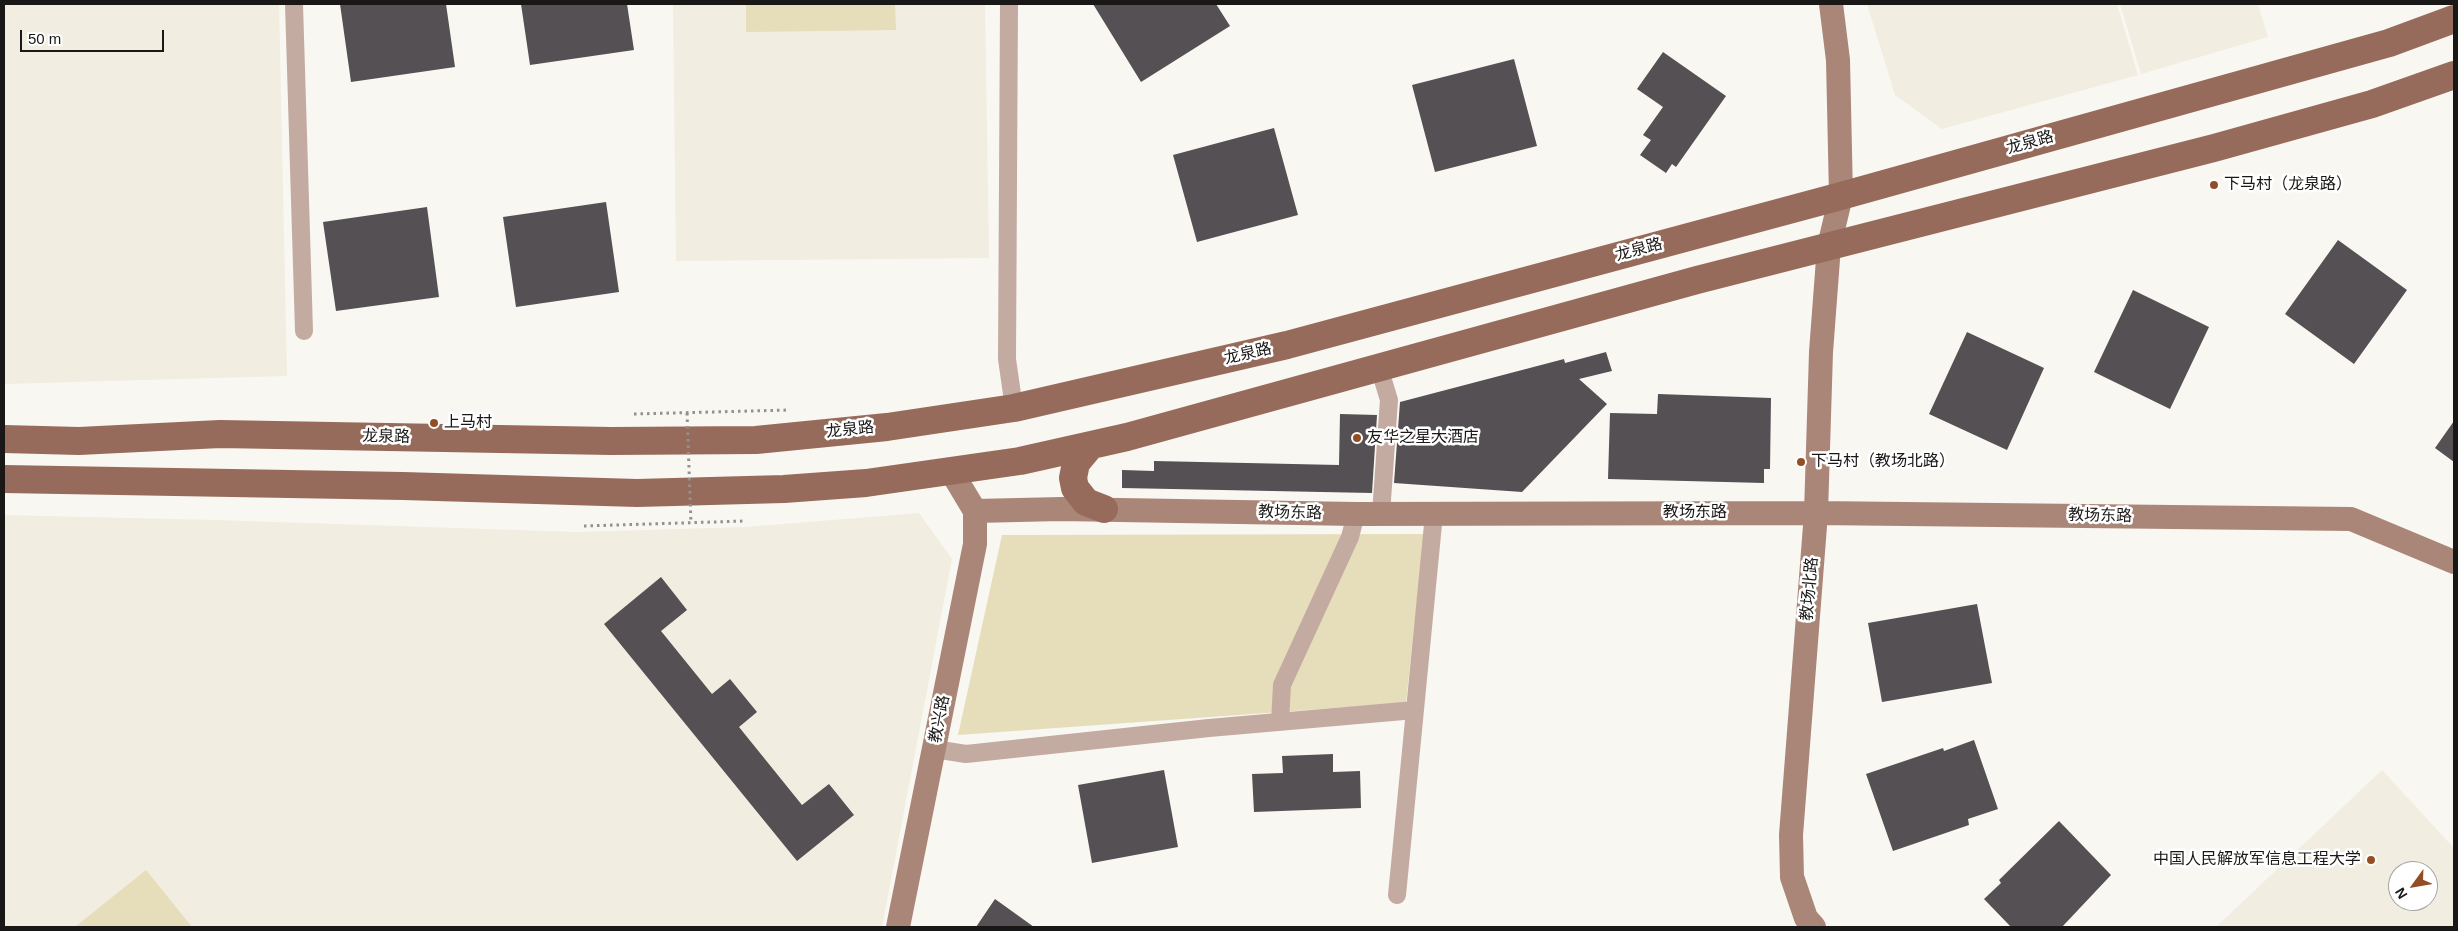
<!DOCTYPE html>
<html>
<head>
<meta charset="utf-8">
<style>
  body { margin:0 }
  #map { position:relative; width:2458px; height:931px; overflow:hidden; background:#f9f7f1; font-family:Arial,sans-serif }
  canvas { display:block }
  .frame { position:absolute; inset:0; border:5px solid #191816; pointer-events:none }
  .north { position:absolute; left:2388px; top:861px; width:50px; height:50px; box-sizing:border-box; background:#fff; border:1px solid #a3a3a2; border-radius:50%; rotate:238deg; font-size:14px; font-weight:700; line-height:20px; text-align:center; color:#191816 }
  .north::after { content:''; display:block; margin:auto; width:18px; height:22px; background:#944e25; clip-path:polygon(50% 0,100% 100%,50% 72%,0 100%) }
  .scale { position:absolute; left:20px; top:30px; width:144px; height:22px; box-sizing:border-box; border:2px solid #191816; border-top:0; padding-left:6px; font-size:15px; line-height:18px; white-space:nowrap; color:#191816; -webkit-text-stroke:4px #fff; paint-order:stroke }
</style>
</head>
<body>
<div id="map">
<canvas width="2458" height="931"></canvas>
<div class="frame"></div>
<div class="north">N</div>
<div class="scale">50 m</div>
</div>
<script>
const context = document.querySelector('canvas').getContext('2d');
context.lineJoin = 'round';
function paint(path, color) { context.fillStyle = color; context.fill(path, 'evenodd'); }
const shape = rows => new Path2D(rows.map(r => 'M' + r).join(''));
function trace(path, color, width, dash) { context.strokeStyle = color; context.lineWidth = width; context.lineCap = dash ? 'butt' : 'round'; context.setLineDash(dash || []); context.stroke(path); }
function label(font, color, halo, rows, align = 'center') {
  context.font = font + ' Arial,"Noto Sans SC",sans-serif'; context.lineWidth = 5; context.setLineDash([]); context.textBaseline = 'middle'; context.strokeStyle = halo; context.fillStyle = color; for (const [text, x, y, turn = 0] of rows) {
    context.save(); context.translate(x, y); context.rotate((+turn || 0) * Math.PI / 180); context.textAlign = isNaN(turn) ? turn : align; if (halo) context.strokeText(text, 0, 0); context.fillText(text, 0, 0); context.restore();
  }
}
paint(shape([
  [4,4,279,4,287,376,4,384],
  [673,4,985,4,989,258,676,261],
  [1867,4,2117,4,2138,75,1942,129,1895,95],
  [2120,4,2258,4,2268,37,2141,74],
  [919,513,952,559,882,927,4,927,4,515,215,520,577,532,746,527],
  [2382,770,2454,848,2454,927,2216,927],
  [2398,871,2428,871,2428,901,2398,901]
]), '#f1ede0');
paint(shape([
  [746,4,895,4,896,30,746,32],
  [1424,534,1406,703,958,735,1002,535],
  [146,870,192,927,75,927]
]), '#e6ddbb');
paint(shape([
  [340,4,446,4,455,67,351,82],
  [521,4,627,4,634,50,530,65],
  [1093,4,1216,4,1230,26,1141,82],
  [1663,52,1726,96,1676,167,1672,164,1666,173,1640,155,1651,140,1643,135,1663,107,1637,89],
  [1514,59,1537,146,1435,172,1412,85],
  [1274,128,1298,215,1197,242,1173,155],
  [606,202,619,292,516,307,503,217],
  [427,207,439,297,336,311,323,222],
  [2338,240,2407,290,2354,364,2285,314],
  [2133,290,2209,327,2170,409,2094,372],
  [1967,332,2044,368,2007,450,1929,414],
  [1606,352,1612,371,1579,379,1607,404,1522,492,1394,483,1400,402,1564,359,1565,363],
  [1658,394,1771,398,1770,469,1764,469,1764,483,1608,479,1610,413,1657,414],
  [1340,414,1377,415,1372,493,1122,488,1122,470,1154,471,1154,461,1339,465],
  [2454,421,2454,462,2435,448],
  [661,577,687,610,661,631,712,694,730,679,757,712,739,727,802,805,829,784,854,815,797,861,604,624],
  [1977,604,1992,683,1882,702,1868,623],
  [1974,740,1998,809,1968,819,1969,825,1893,851,1866,774,1943,748,1944,751],
  [1333,754,1333,772,1360,771,1361,808,1254,812,1252,774,1283,773,1282,756],
  [1164,770,1178,847,1092,863,1078,785],
  [2059,821,2111,875,2062,927,2011,927,1984,899,2001,883,1999,880],
  [995,899,1034,927,976,927]
]), '#545053');
trace(shape([
  [634,414,790,410],
  [584,526,745,521]
]), '#93918d', 3, [2.5, 4]);
trace(shape([
  [294,4,304,331],
  [1009,4,1007,359,1014,408],
  [1379,367,1389,400,1381,514],
  [1280,722,1282,685,1350,537,1356,514],
  [934,749,966,754,1209,728,1415,710],
  [1397,895,1434,514]
]), '#c4aba2', 18);
trace(shape([
  [951,471,975,511],
  [975,511,1061,509,1356,514,1816,513,2351,519,2454,562],
  [898,927,975,544,975,511],
  [1814,927,1806,918,1792,877,1791,835,1816,513,1821,352,1829,246,1841,196,1838,60,1831,4]
]), '#aa8679', 24);
trace(shape([
  [4,439,79,441,220,434,611,441,756,440,887,427,1014,408,1287,345,1841,196,2389,43,2454,19],
  [1091,445,1076,463,1073,478,1075,488,1086,502,1104,509],
  [4,479,403,486,637,493,784,489,866,483,1020,461,1127,437,1697,280,2214,148,2372,104,2454,75]
]), '#976b5b', 28);
trace(shape([
  [687,413,691,523]
]), '#93918d', 3, [2.5, 4]);
for (const [x, y, r, color] of [
  [2214,185,5,"#944e25"],
  [434,423,5,"#944e25"],
  [1357,438,5,"#944e25"],
  [1801,462,5,"#944e25"],
  [2371,860,5,"#944e25"]
]) { const dot = new Path2D(); dot.arc(x, y, r, 0, 2 * Math.PI); context.fillStyle = color; context.fill(dot); trace(dot, '#fff', 2); }
label('16px', '#191816', '#fff', [
  ["龙泉路",2030,143,-16],
  ["龙泉路",1639,250,-15],
  ["龙泉路",1248,354,-13],
  ["龙泉路",850,430,-6],
  ["龙泉路",386,437,1],
  ["教场东路",1290,513,1],
  ["教场东路",1695,513],
  ["教场东路",2100,516,1],
  ["教场北路",1810,589,-85],
  ["教兴路",940,719,-79]
]);
label('16px', '#191816', '#fff', [
  ["下马村（龙泉路）",2224,185],
  ["上马村",444,423],
  ["友华之星大酒店",1367,438],
  ["下马村（教场北路）",1811,462],
  ["中国人民解放军信息工程大学",2361,860,"right"]
], 'left');
</script>
</body>
</html>
